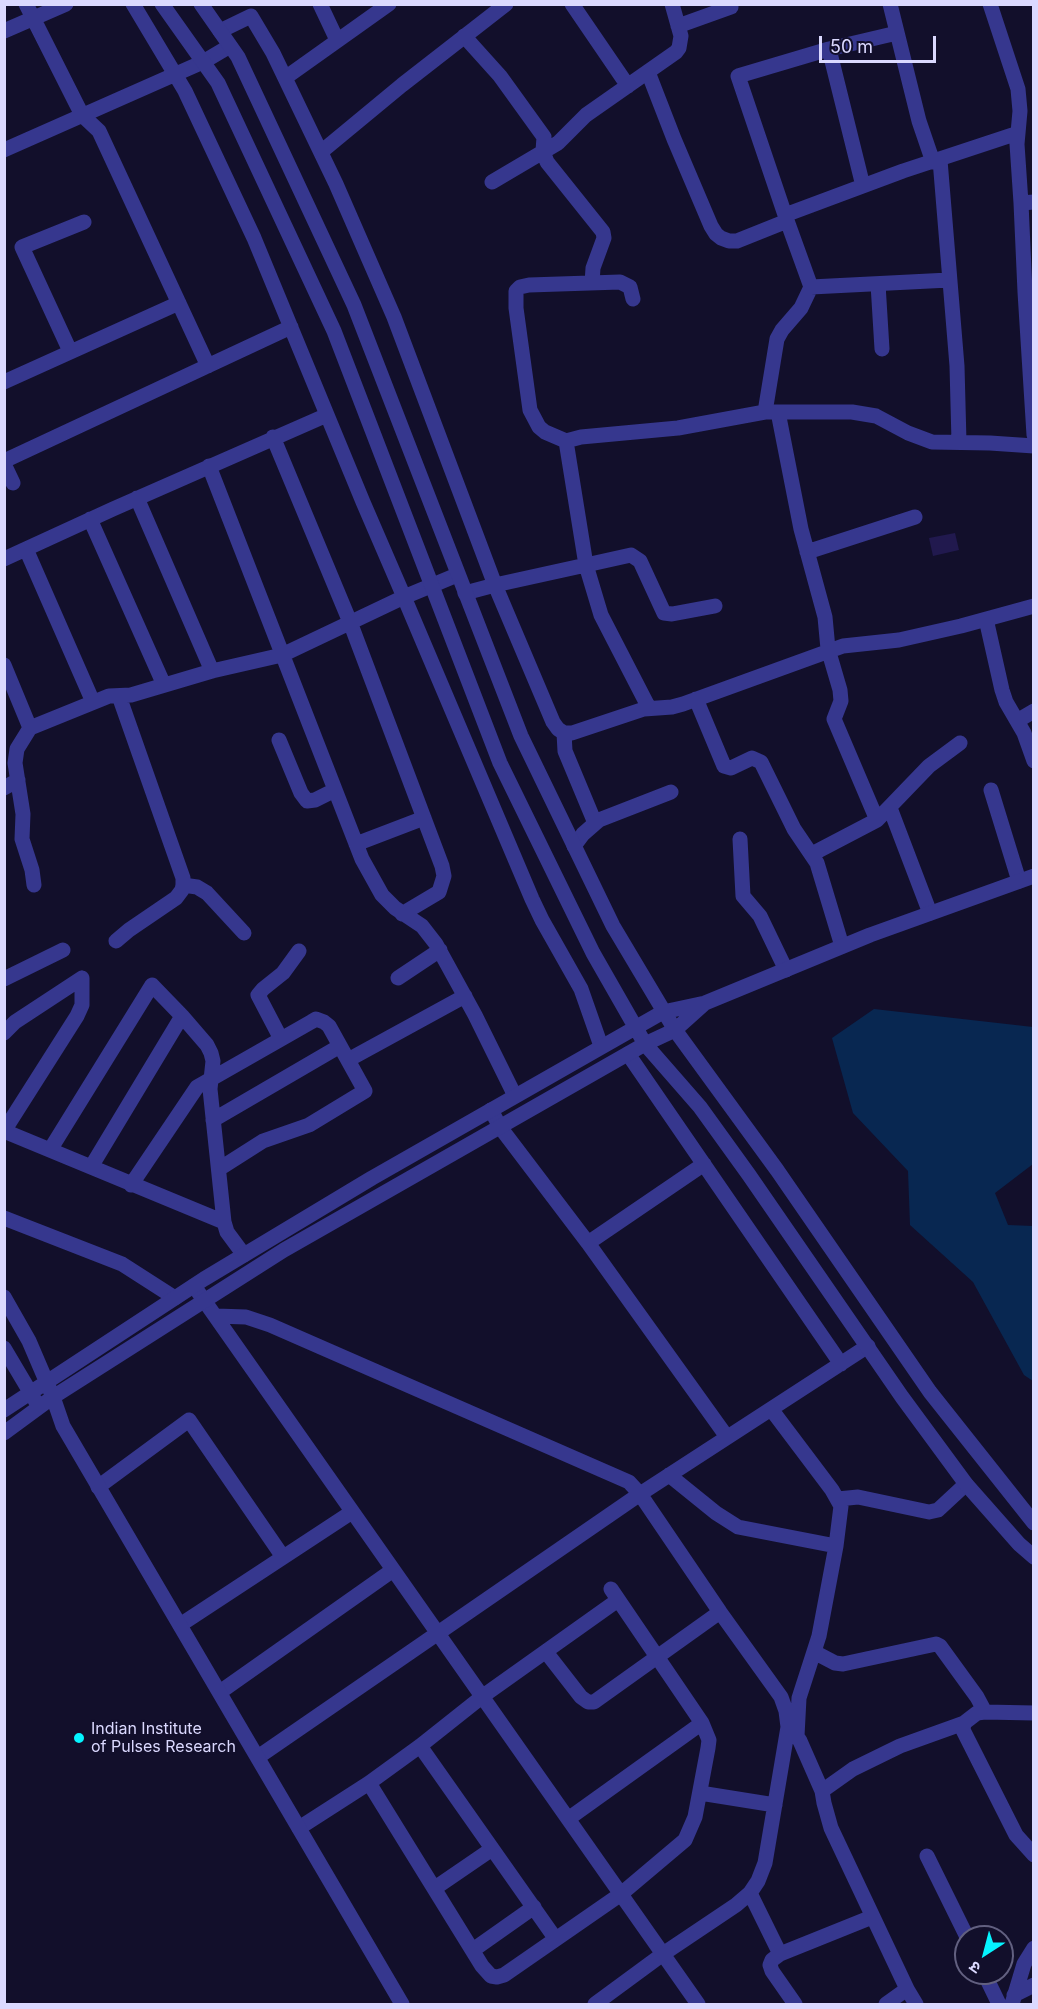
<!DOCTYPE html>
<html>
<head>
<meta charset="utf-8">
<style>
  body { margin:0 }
  #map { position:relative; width:1038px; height:2009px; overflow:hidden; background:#120f2b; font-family:Inter,"Noto Sans Devanagari",sans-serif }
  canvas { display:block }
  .frame { position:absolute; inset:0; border:6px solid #dbd9ff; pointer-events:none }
  .north { position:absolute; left:954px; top:1925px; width:60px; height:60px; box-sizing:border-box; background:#120f2b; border:2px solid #626080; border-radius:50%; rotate:216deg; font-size:16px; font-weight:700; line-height:24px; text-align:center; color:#dbd9ff }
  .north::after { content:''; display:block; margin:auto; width:21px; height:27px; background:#05f4ff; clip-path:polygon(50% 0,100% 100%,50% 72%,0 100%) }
  .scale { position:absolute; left:819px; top:36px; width:117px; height:27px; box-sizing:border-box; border:3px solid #dbd9ff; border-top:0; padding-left:8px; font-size:18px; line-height:21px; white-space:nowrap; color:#dbd9ff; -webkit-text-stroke:4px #120f2b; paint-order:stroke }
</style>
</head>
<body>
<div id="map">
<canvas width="1038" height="2009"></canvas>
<div class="frame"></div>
<div class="north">उ</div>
<div class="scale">50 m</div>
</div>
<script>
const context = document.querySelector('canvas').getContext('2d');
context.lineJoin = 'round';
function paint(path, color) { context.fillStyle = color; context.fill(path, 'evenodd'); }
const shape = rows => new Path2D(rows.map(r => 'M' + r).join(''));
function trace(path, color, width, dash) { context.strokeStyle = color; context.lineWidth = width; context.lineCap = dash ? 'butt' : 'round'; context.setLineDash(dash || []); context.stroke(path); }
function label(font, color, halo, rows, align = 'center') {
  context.font = font + ' Inter,sans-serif'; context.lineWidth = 4.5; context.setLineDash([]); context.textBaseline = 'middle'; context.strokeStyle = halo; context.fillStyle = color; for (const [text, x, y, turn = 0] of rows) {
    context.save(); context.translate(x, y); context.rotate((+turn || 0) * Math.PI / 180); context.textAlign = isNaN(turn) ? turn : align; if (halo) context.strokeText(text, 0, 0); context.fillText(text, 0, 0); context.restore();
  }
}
paint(shape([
  [874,1009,1033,1027,1033,1164,995,1193,1008,1225,1033,1226,1033,1381,1024,1375,973,1282,910,1225,908,1171,853,1113,832,1038]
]), '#082751');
paint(shape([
  [955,533,959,550,933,556,929,538]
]), '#21194e');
trace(shape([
  [26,4,82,115,99,131,208,366],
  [133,4,185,91,254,238,363,502,404,597,457,575],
  [320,4,337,40],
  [572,4,628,86],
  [890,4,919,121,933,162],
  [990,4,1018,89,1020,111,1017,144,1021,203],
  [678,26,731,7],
  [4,31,66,4],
  [220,31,251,16,273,53,336,184,394,317,495,585,586,565,566,441,581,437,678,428,765,412,852,412,876,416,908,433,932,442,990,443,1034,446],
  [464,36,500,76,544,137,543,151,547,162,603,232,604,238,593,268,592,283],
  [829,49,863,186],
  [648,72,674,139,711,226,716,234,721,238,729,241,737,241,787,221],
  [285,78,389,4],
  [4,150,203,62,230,46],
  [321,152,402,85,506,4],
  [940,160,957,366,959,442],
  [492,182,558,143,586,115,676,52,679,48,681,36,672,4],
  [1034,202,1021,203,1025,292,1034,291],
  [785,215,903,171,1018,133],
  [878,284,882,349],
  [811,287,949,280],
  [1025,292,1034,435],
  [70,351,22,247,84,222],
  [4,382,179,303],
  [765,412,777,339,782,330,801,308,811,287,785,215,738,76,829,49,897,33],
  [778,412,801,529,825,617,828,649,840,690,841,701,834,719,877,820],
  [273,437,350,622,442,866,444,876,439,892,402,914],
  [566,441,545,432,539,427,530,410,516,308,516,291,520,287,529,285,620,282,630,287,633,299],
  [4,461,291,327],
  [4,464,13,483],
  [209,466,362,859,382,895,395,908,422,926,436,944,475,1015,515,1096],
  [137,498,212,671],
  [90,519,164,685],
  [26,549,93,702],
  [807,552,915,517],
  [4,559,113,509,327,415],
  [465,593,495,585,553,722,558,729,564,733,572,733,644,709,672,707,683,704,843,646,899,640,961,626,1034,606],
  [986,619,1002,690,1006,702,1024,733,1034,761],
  [4,665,30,728,109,696,131,695,212,671,282,655,404,597,532,899,542,920,581,989,601,1046],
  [696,699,724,766,731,768,752,758,761,762,794,829,817,863,842,946],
  [649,708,601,615,586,565,631,555,640,561,664,613,672,614,715,606],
  [1017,721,1034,711],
  [30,728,17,749,15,763,23,814,22,839,32,870,34,885],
  [564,733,565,751,595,823],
  [279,740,301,793,307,801,315,800,335,790],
  [4,788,18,780],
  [991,790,1019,881],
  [890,808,930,913],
  [740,839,743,896,760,916,786,970],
  [356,844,424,818],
  [574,846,583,834,599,820,671,792],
  [812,854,877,820,929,766,960,743],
  [183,885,197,887,207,893,244,933],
  [116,941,129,930,176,898,182,890,183,885,183,878,119,696],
  [398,978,440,950],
  [4,979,63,950],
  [4,1033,15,1022,82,978],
  [281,1039,258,995,263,989,283,973,299,951],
  [628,1054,841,1364],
  [348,1060,465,996],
  [491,1110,500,1127,588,1243,727,1437],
  [213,1120,340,1046],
  [4,1131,224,1222],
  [4,1131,77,1016,82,1005,82,978],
  [50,1150,152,985,182,1016,207,1045,211,1053,213,1061,210,1089,224,1222,227,1232,244,1255],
  [91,1167,182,1016],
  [131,1185,197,1087,311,1022,316,1019,324,1022,329,1026,365,1091,309,1125,263,1141,219,1169],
  [4,1218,122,1264,175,1298],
  [588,1243,704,1164],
  [194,1286,698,2004],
  [216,1316,246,1317,270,1325,629,1482,640,1494,720,1612,781,1697,786,1711,788,1727,765,1863,758,1881,750,1893,736,1905,663,1954,595,2004],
  [771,1409,832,1490,841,1506,836,1546,819,1636,799,1698,797,1736],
  [669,1475,716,1513,738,1527,836,1546],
  [98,1487,189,1420,283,1557],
  [838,1499,858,1497,929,1512,938,1510,966,1484],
  [180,1625,352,1512],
  [546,1652,581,1697,588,1702,594,1702,720,1612],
  [814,1652,835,1663,843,1664,936,1644,940,1646,977,1697,985,1712],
  [220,1692,393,1570],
  [1034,1713,985,1712,977,1713,964,1723,963,1730,1016,1835,1034,1855],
  [792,1729,800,1741,822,1791],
  [420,1746,555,1938],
  [258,1757,640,1494,868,1346],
  [369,1783,482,1966,491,1976,497,1977,504,1975,621,1894,685,1840,695,1817,708,1748,709,1740,702,1723],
  [700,1793,775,1805],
  [568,1819,702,1723,611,1589],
  [299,1828,369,1783,420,1746,483,1696,618,1600],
  [927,1856,967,1937],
  [435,1888,492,1849],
  [750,1893,780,1954],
  [473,1950,534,1907],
  [984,1973,999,2004],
  [907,1989,916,2004],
  [1014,1995,1034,1985],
  [795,2004,772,1971,770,1965,772,1960,780,1954,872,1917],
  [886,2004,907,1989,831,1828,824,1803,822,1791,853,1769,900,1746,964,1723],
  [1012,2004,1024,1964,1034,1948]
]), '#36378e', 15);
trace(shape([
  [162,4,218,83,334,331,500,763,593,953,645,1044,700,1107,749,1175,902,1397,966,1484,1019,1544,1034,1557],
  [201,4,238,57,354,305,521,736,613,926,675,1030,777,1170,930,1392,1034,1523],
  [4,1297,29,1341,53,1397,63,1426,402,2004],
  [4,1348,36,1402],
  [4,1410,204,1279,372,1178,663,1012,705,1003,870,935,1034,876],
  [4,1433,53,1397,284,1250,645,1044,675,1030,704,1004]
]), '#36378e', 15);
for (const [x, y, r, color] of [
  [79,1738,6,"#05f4ff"]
]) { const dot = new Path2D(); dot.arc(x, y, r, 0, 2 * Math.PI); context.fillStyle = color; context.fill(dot); trace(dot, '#120f2b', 2); }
label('16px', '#dbd9ff', '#120f2b', [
  ["Indian Institute",91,1729],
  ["of Pulses Research",91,1747]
], 'left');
</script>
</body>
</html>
